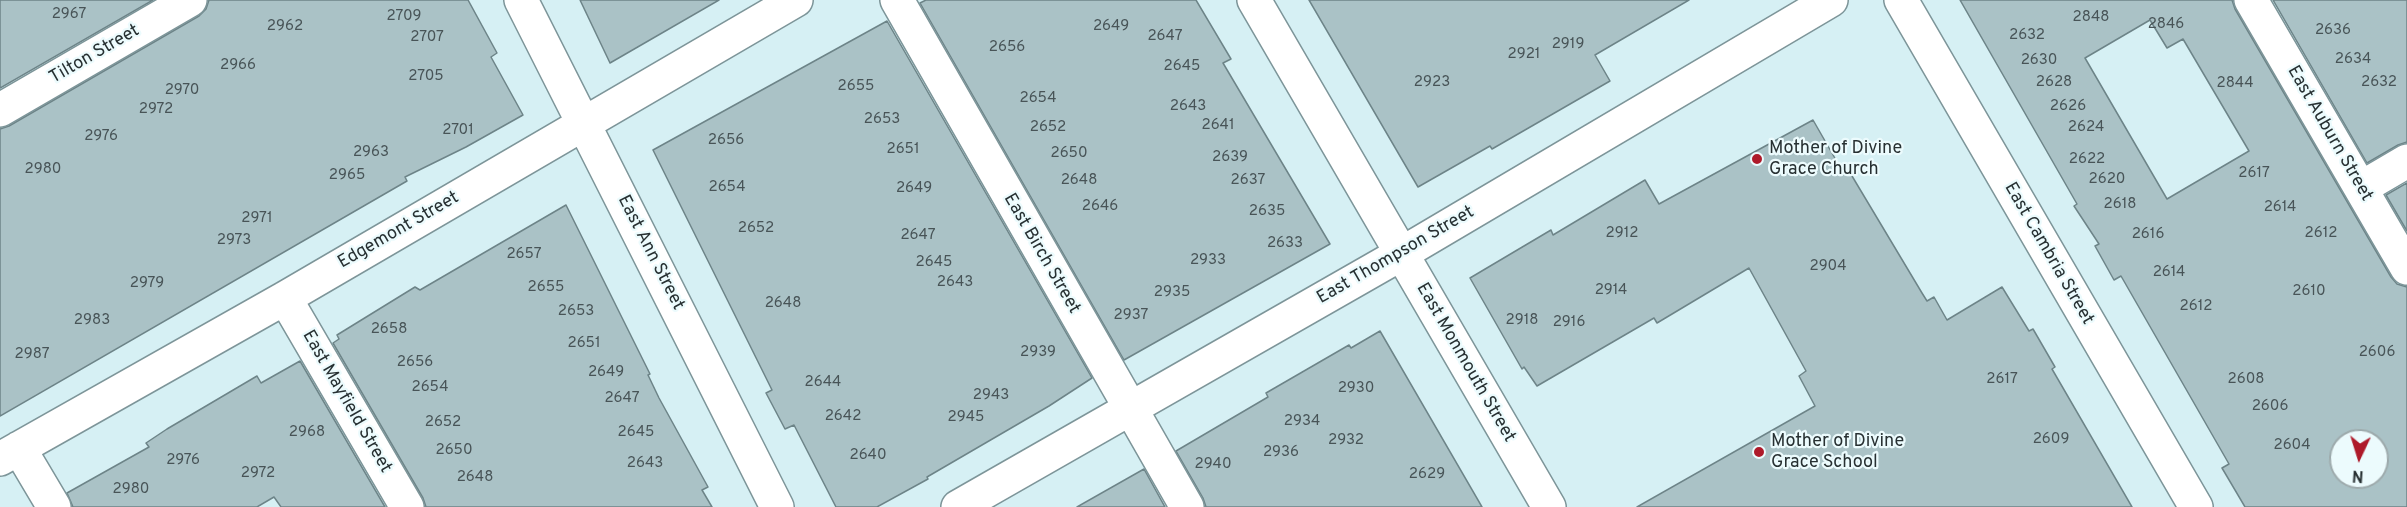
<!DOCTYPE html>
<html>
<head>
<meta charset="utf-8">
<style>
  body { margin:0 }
  #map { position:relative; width:2407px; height:507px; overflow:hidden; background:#d6f0f4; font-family:Overpass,sans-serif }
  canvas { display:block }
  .north { position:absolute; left:2329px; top:429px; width:60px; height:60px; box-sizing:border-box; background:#ecfbfd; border:2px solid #9daaac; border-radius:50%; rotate:184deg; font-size:16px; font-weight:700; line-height:24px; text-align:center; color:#273032 }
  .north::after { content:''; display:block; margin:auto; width:21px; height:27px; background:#ae1a2a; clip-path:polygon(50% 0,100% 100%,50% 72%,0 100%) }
</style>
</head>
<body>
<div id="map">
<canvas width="2407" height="507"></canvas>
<div class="north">N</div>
</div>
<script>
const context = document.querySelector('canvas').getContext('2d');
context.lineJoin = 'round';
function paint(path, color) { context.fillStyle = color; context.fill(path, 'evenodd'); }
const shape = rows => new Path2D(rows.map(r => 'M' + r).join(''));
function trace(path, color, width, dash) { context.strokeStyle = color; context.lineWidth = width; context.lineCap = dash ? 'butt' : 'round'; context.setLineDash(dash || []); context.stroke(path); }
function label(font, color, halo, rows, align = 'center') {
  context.font = font + ' Overpass,sans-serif'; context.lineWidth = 4.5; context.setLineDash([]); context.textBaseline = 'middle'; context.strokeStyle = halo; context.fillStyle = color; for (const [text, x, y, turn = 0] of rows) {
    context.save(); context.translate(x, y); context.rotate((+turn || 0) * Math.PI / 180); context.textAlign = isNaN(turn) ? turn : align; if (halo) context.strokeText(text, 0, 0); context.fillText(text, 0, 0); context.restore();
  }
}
const building = shape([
  [0,0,153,0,0,88,0,0],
  [209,0,468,0,497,53,491,57,523,115,466,147,405,177,407,181,0,416,0,129,9,126,199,16,206,9,209,0],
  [580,0,719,0,610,63,580,0],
  [926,0,1196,0,1231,59,1223,63,1330,244,1124,360,920,3,926,0],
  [1309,0,1689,0,1595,55,1610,81,1492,149,1490,146,1418,187,1309,0],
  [1960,0,2232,0,2235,9,2391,277,2397,284,2407,287,2407,507,2245,507,2222,468,2229,464,2121,276,2114,280,2095,246,2099,244,2074,206,2077,204,1960,0],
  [2150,20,2167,48,2183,39,2249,151,2167,199,2085,58,2150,20],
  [2341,441,2377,441,2377,477,2341,477,2341,441],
  [2273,0,2407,0,2407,142,2398,145,2367,163,2273,0],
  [887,21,1092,378,1049,406,927,477,928,479,877,507,836,507,794,425,785,429,766,393,772,390,653,150,887,21],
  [1813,120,1844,174,1849,171,1922,293,1927,301,1934,297,1947,320,2002,287,2029,331,2033,329,2055,367,2052,369,2132,507,1637,507,1815,406,1799,376,1806,371,1749,268,1657,323,1654,318,1537,386,1524,367,1522,369,1470,278,1551,230,1553,235,1645,180,1659,204,1813,120],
  [2407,183,2407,231,2386,195,2407,183],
  [566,205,650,374,648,375,659,398,708,487,702,490,712,507,426,507,423,498,333,343,339,339,337,335,415,287,420,290,566,205],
  [1380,331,1482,507,1206,507,1203,498,1176,451,1268,397,1266,393,1349,345,1351,348,1380,331],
  [300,361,385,507,281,507,274,497,257,507,73,507,67,493,149,447,146,443,167,429,257,376,261,383,300,361],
  [1144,469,1165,507,1077,507,1144,469]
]);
paint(building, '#aac2c6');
trace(building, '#6d8488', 1.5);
const street = shape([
  [521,0,777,507],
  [897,0,1187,507],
  [1254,0,1549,507],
  [1901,0,2196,507],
  [2251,0,2407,268],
  [0,110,190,0],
  [2361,188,2407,161],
  [285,298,407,507],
  [19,448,54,507],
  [0,459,285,298,796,0],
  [958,507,1401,254,1831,0]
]);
trace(street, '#7d9599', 36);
trace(street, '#fff', 33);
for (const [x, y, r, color] of [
  [1757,159,6,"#ae1a2a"],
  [1759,452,6,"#ae1a2a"]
]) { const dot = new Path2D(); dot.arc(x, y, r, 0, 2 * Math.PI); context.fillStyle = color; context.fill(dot); trace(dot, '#ecfbfd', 2); }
label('15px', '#485457', null, [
  ["2967",69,15],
  ["2709",404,17],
  ["2848",2091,18],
  ["2846",2166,25],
  ["2962",285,27],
  ["2649",1111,27],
  ["2636",2333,31],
  ["2632",2027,36],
  ["2647",1165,37],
  ["2707",427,38],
  ["2919",1568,45],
  ["2656",1007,48],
  ["2921",1524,55],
  ["2634",2353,60],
  ["2630",2039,61],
  ["2966",238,66],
  ["2645",1182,67],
  ["2705",426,77],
  ["2923",1432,83],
  ["2628",2054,83],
  ["2632",2379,83],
  ["2844",2235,84],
  ["2655",856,87],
  ["2970",182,91],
  ["2654",1038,99],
  ["2643",1188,107],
  ["2626",2068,107],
  ["2972",156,110],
  ["2653",882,120],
  ["2641",1218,126],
  ["2652",1048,128],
  ["2624",2086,128],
  ["2701",458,131],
  ["2976",101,137],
  ["2656",726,141],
  ["2651",903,150],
  ["2963",371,153],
  ["2650",1069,154],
  ["2639",1230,158],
  ["2622",2087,160],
  ["2980",43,170],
  ["2617",2254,174],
  ["2965",347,176],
  ["2620",2107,180],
  ["2648",1079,181],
  ["2637",1248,181],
  ["2654",727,188],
  ["2649",914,189],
  ["2618",2120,205],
  ["2646",1100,207],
  ["2614",2280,208],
  ["2635",1267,212],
  ["2971",257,219],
  ["2652",756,229],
  ["2912",1622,234],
  ["2612",2321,234],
  ["2616",2148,235],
  ["2647",918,236],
  ["2973",234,241],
  ["2633",1285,244],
  ["2657",524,255],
  ["2933",1208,261],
  ["2645",934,263],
  ["2904",1828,267],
  ["2614",2169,273],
  ["2643",955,283],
  ["2979",147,284],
  ["2655",546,288],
  ["2914",1611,291],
  ["2610",2309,292],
  ["2935",1172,293],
  ["2648",783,304],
  ["2612",2196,307],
  ["2653",576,312],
  ["2937",1131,316],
  ["2983",92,321],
  ["2918",1522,321],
  ["2916",1569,323],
  ["2658",389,330],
  ["2651",584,344],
  ["2939",1038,353],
  ["2606",2377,353],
  ["2987",32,355],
  ["2656",415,363],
  ["2649",606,373],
  ["2617",2002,380],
  ["2608",2246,380],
  ["2644",823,383],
  ["2654",430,388],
  ["2930",1356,389],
  ["2943",991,396],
  ["2647",622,399],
  ["2606",2270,407],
  ["2642",843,417],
  ["2945",966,418],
  ["2934",1302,422],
  ["2652",443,423],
  ["2968",307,433],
  ["2645",636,433],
  ["2609",2051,440],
  ["2932",1346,441],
  ["2604",2292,446],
  ["2650",454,451],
  ["2936",1281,453],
  ["2640",868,456],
  ["2976",183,461],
  ["2643",645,464],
  ["2940",1213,465],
  ["2972",258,474],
  ["2629",1427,475],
  ["2648",475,478],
  ["2980",131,490]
]);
label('18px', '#273032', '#ecfbfd', [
  ["Tilton Street",95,55,-30],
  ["East Auburn Street",2329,134,60],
  ["Edgemont Street",399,231,-30],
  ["East Ann Street",650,253,63],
  ["East Birch Street",1041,254,60],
  ["East Cambria Street",2048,254,60],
  ["East Thompson Street",1396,256,-30],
  ["East Monmouth Street",1465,363,60],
  ["East Mayfield Street",346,402,60]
]);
label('18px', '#273032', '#ecfbfd', [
  ["Mother of Divine",1769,149],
  ["Grace Church",1769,170],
  ["Mother of Divine",1771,442],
  ["Grace School",1771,463]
], 'left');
</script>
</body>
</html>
